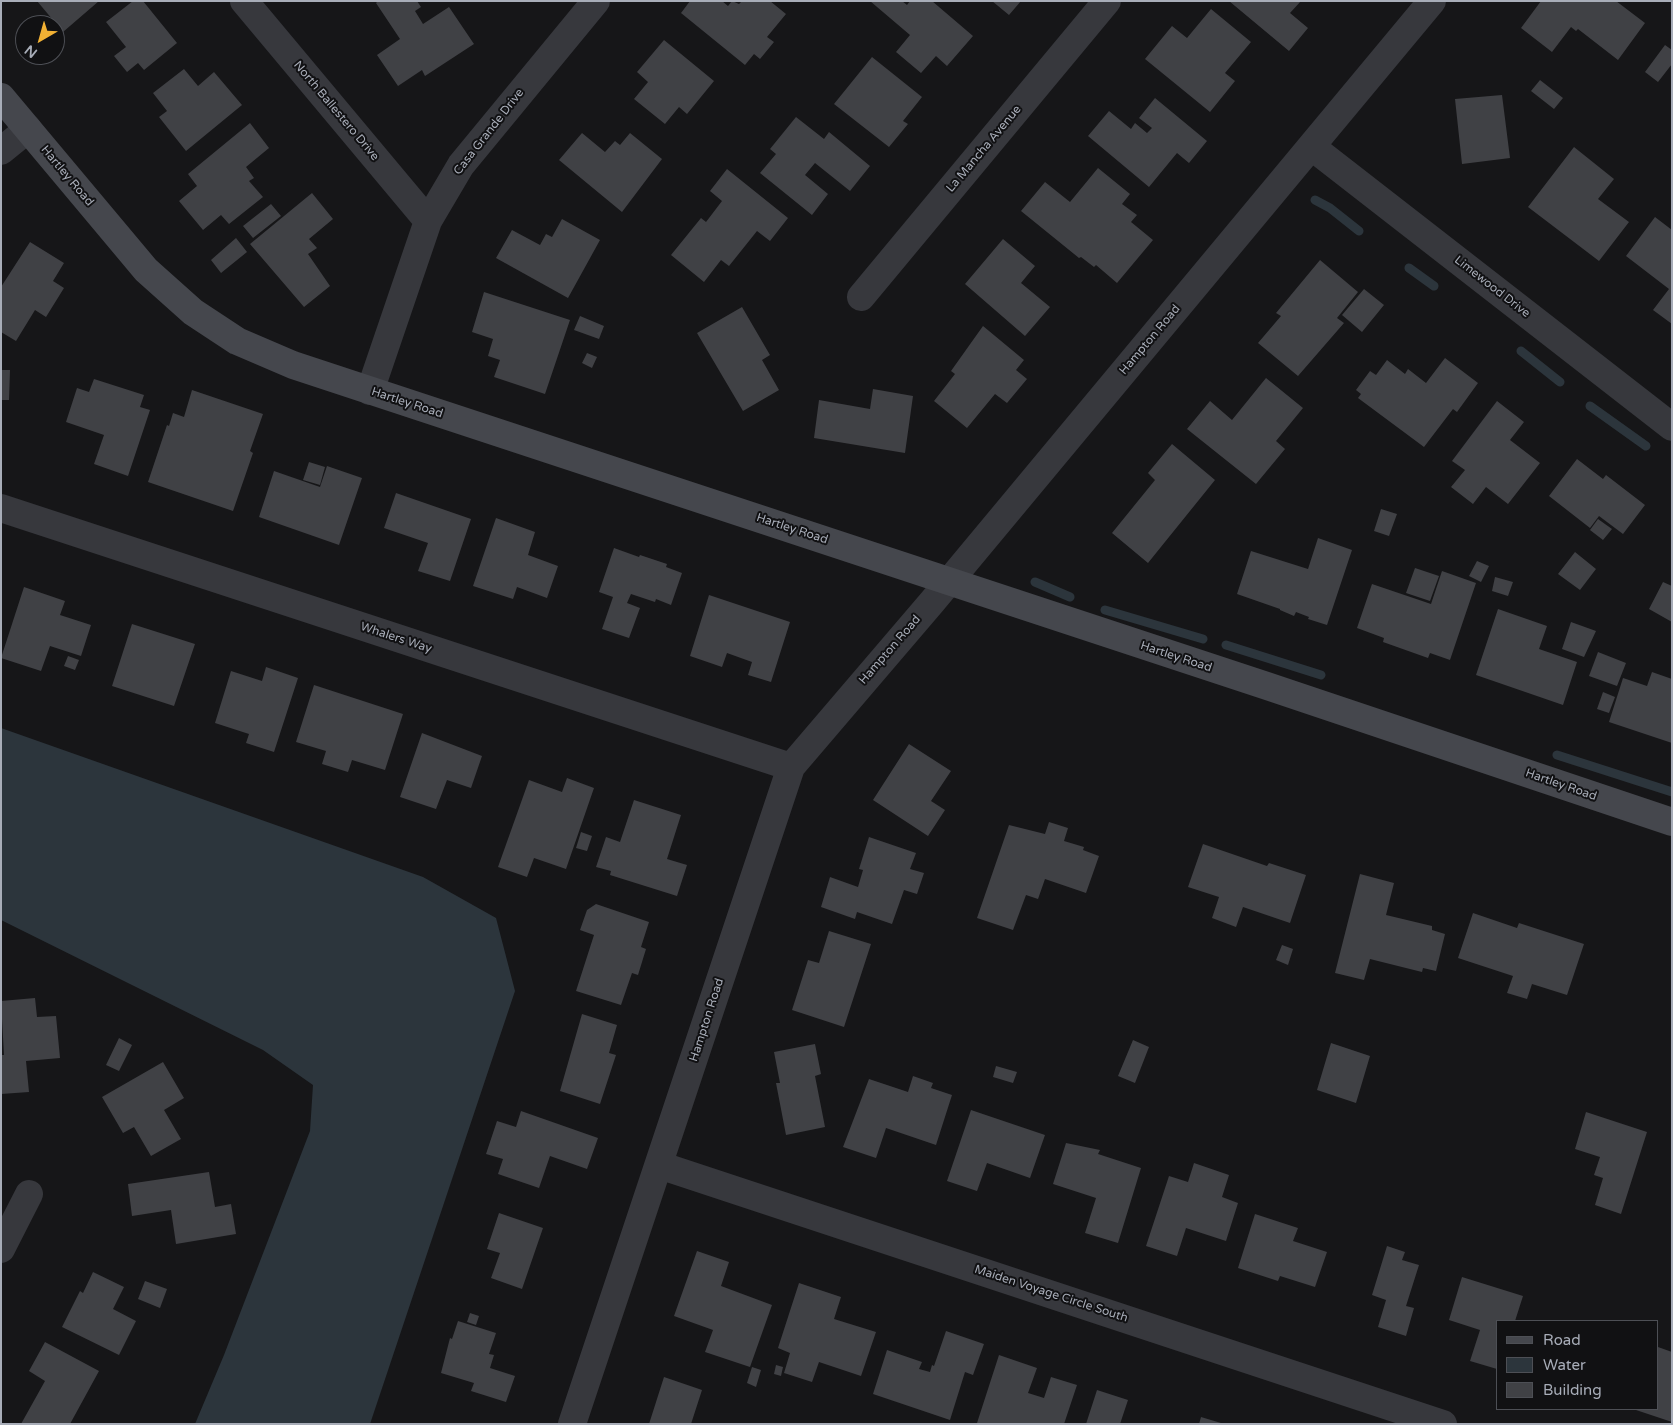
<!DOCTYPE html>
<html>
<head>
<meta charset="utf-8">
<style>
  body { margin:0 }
  #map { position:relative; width:1673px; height:1425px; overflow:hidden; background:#161618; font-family:"Varela Round",sans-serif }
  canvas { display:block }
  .frame { position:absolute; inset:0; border:2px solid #a8adb8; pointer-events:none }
  .legend { position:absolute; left:1496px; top:1320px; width:162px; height:90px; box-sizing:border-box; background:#111113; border:1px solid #4d4f55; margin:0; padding:6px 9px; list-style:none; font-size:15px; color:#a8adb8 }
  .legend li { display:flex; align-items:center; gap:10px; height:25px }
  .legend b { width:25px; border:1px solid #4d4f55 }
  .north { position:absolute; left:15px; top:15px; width:50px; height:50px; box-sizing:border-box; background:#111113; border:1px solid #4d4f55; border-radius:50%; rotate:218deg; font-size:14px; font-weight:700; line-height:20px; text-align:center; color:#a8adb8 }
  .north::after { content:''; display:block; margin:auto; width:18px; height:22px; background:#f2b134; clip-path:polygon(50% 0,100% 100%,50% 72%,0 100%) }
</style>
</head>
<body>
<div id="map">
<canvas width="1673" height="1425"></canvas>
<div class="frame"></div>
<ul class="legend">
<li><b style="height:6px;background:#45474d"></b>Road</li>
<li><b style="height:14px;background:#2c353c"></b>Water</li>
<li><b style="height:14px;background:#404145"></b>Building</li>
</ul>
<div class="north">N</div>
</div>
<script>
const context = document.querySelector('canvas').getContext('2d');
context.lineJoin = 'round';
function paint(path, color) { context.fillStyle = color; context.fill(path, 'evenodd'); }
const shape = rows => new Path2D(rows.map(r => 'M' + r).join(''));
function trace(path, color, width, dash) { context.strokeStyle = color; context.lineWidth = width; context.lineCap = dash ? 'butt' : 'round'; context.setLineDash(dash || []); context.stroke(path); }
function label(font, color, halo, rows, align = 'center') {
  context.font = font + ' "Varela Round",sans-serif'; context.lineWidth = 4; context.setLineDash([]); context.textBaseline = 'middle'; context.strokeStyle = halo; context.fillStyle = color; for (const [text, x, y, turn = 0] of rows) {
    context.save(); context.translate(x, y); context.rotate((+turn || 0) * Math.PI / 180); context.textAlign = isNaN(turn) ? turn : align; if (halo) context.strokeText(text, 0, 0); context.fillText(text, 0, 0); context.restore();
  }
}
paint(shape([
  [1,728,423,877,496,918,515,991,370,1424,195,1424,224,1355,310,1131,313,1085,263,1050,1,920]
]), '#2c353c');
trace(shape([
  [1315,200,1330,208,1359,231],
  [1409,268,1434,286],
  [1521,351,1560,382],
  [1590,406,1646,446],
  [1035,582,1070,597],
  [1105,610,1203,639],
  [1226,645,1321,675],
  [1557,755,1672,792]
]), '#2c353c', 9);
paint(shape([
  [37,1,99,1,63,32],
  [133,1,143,1,177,43,144,70,138,63,127,72,114,56,126,47,106,22],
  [378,1,417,1,421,7,415,11,423,24,449,7,474,44,425,76,422,70,398,86,377,55,400,39,376,3],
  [690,1,722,1,728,6,732,1,739,4,742,1,770,1,786,14,767,37,774,42,760,59,754,54,745,65,681,13],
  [870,1,902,1,907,5,910,1,932,1,973,36,947,66,936,56,921,73,896,52,910,35],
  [992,1,1021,1,1009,15],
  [1229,1,1301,1,1290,13,1308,28,1289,51],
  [1541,1,1616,1,1645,23,1618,60,1578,29,1576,31,1571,27,1552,52,1521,28],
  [1211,9,1251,42,1225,73,1235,81,1210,112,1145,59,1172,26,1187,38],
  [664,40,714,81,687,114,679,107,665,124,634,99,648,82,637,72],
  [1665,45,1672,50,1672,64,1658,82,1645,72],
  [872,57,922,97,903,121,908,124,889,147,834,104],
  [184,69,198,86,214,72,242,105,186,151,159,117,167,111,153,93],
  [1540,80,1563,98,1554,109,1531,91],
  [1502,95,1510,158,1462,164,1455,99],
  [1155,98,1207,141,1189,163,1177,153,1149,187,1088,136,1109,111,1131,129,1135,123,1147,133,1152,128,1139,118],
  [796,117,824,139,829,132,870,166,850,191,815,163,805,175,828,194,812,215,760,173,776,154,770,149],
  [250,123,269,148,246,167,254,178,249,181,263,197,229,224,221,215,203,230,179,201,197,186,188,174],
  [582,133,605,152,615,141,620,145,630,133,662,159,622,212,559,160],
  [1574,147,1614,179,1598,199,1629,222,1599,261,1528,207],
  [1098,168,1130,194,1122,204,1137,215,1131,222,1153,240,1117,283,1096,265,1094,267,1081,257,1079,258,1021,211,1045,182,1070,202],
  [727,169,788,218,770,241,757,231,729,266,721,260,704,282,671,255,701,218,706,222,722,201,710,191],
  [312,193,333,219,309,239,317,248,308,254,330,286,304,307,250,244],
  [271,204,281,216,253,238,243,226],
  [1655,217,1672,230,1672,324,1653,310,1669,289,1626,256],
  [562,219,600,240,568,298,496,258,512,230,540,245,546,234,552,237],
  [236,238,247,252,221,273,211,260],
  [1003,239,1035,266,1021,283,1050,307,1025,336,965,284],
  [30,242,64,263,53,281,64,288,46,317,35,310,16,341,1,332,1,287],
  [1320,260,1358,292,1337,318,1344,323,1298,376,1258,343,1281,316,1276,313],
  [1364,289,1384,305,1362,332,1342,315],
  [484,292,570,320,545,394,494,377,500,360,488,356,493,339,472,332],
  [742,307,770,355,762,360,779,390,743,411,697,333],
  [580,316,604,326,599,339,574,330],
  [983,326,1024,360,1016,370,1027,379,1007,403,995,394,967,428,934,401,955,374,951,371],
  [587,353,597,357,592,368,582,363],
  [1445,358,1478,383,1457,412,1453,409,1424,447,1358,398,1361,394,1356,390,1370,371,1376,375,1387,360,1405,374,1408,369,1426,383],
  [1,370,10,370,9,400,1,400],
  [1266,378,1303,408,1276,441,1285,449,1256,484,1187,429,1210,401,1232,420],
  [94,379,144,395,140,407,150,410,128,476,94,464,104,435,66,422,77,388,89,392],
  [873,389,913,396,905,453,814,438,819,400,870,409],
  [192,390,263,414,250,451,253,453,233,511,148,482,167,425,169,426,173,413,184,417],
  [1497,401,1524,422,1510,440,1540,463,1508,504,1486,487,1473,504,1451,487,1465,470,1452,461],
  [1172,444,1215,480,1148,563,1112,533,1155,480,1148,473],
  [1577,459,1603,479,1606,475,1645,505,1623,534,1599,516,1590,528,1549,496],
  [309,462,325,467,320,485,303,480],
  [327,466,362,478,339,545,259,517,274,471,320,487],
  [396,493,471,519,450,581,418,571,428,543,384,528],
  [1381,509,1397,514,1389,536,1374,531],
  [496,518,535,532,528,555,558,566,547,598,517,587,513,599,473,586],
  [1598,519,1612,529,1603,540,1590,530],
  [1318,538,1352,550,1327,625,1308,619,1309,617,1296,612,1294,616,1280,610,1280,609,1237,594,1251,551,1308,569],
  [614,548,639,557,640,555,667,564,666,567,682,573,671,605,656,599,655,602,631,594,627,603,640,608,629,638,602,629,613,597,599,592],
  [1575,552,1596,569,1580,590,1558,574],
  [1477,561,1489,566,1481,582,1469,576],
  [1415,568,1439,576,1430,601,1406,593],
  [1442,571,1476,583,1450,660,1430,653,1428,658,1383,642,1384,638,1357,628,1372,584,1431,604],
  [1495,577,1513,582,1508,596,1492,591],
  [1663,582,1672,586,1672,622,1649,609],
  [24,587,65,601,60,615,91,625,81,656,50,646,41,671,1,658],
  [709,595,790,622,771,682,748,675,752,662,727,653,722,667,690,656],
  [1498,609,1547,626,1539,649,1577,662,1563,705,1476,675],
  [1571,622,1596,631,1584,657,1562,649],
  [132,624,195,644,174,706,112,686],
  [1598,652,1626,663,1617,686,1589,676],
  [68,656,79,660,75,670,64,666],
  [266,667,298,678,274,752,246,743,249,734,215,723,231,671,262,681],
  [1652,672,1672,679,1672,743,1609,722,1623,678,1647,686],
  [314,685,403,714,385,770,352,760,348,772,322,764,326,751,296,742],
  [1603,692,1615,697,1609,713,1597,709],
  [422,733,482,756,471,788,447,780,436,809,400,797],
  [909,744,951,771,931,801,945,810,928,836,873,800],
  [567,778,594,788,566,869,534,858,527,877,498,867,529,780,562,792],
  [634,800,681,815,667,859,687,865,677,896,610,875,611,871,596,867,606,837,620,842],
  [1049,822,1068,828,1064,841,1084,847,1083,850,1099,856,1086,893,1045,879,1038,899,1026,895,1013,930,977,918,1009,825,1045,834],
  [581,832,592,836,587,851,576,848],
  [869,837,916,853,910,869,924,873,917,894,904,890,892,924,857,912,855,919,821,907,830,877,858,887,863,870,859,869],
  [1203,844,1267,866,1269,863,1306,875,1290,923,1243,907,1236,927,1212,918,1219,897,1188,887],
  [1360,874,1394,883,1386,915,1432,926,1432,930,1445,934,1436,971,1423,968,1422,972,1370,959,1364,980,1335,973],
  [596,904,649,922,641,947,646,949,638,975,632,973,621,1005,576,991,594,935,580,930,587,910],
  [1473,913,1517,928,1519,923,1584,944,1567,995,1532,984,1527,999,1507,993,1513,976,1458,958],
  [829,931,871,944,844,1027,792,1010,808,960,819,963],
  [1282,945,1293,949,1288,965,1276,960],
  [35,998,37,1017,56,1016,60,1058,26,1061,29,1092,1,1094,1,1055,4,1055,1,1001],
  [582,1014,617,1025,609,1053,616,1055,600,1104,560,1091],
  [119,1038,132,1045,119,1071,106,1065],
  [1133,1040,1149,1047,1135,1083,1118,1076],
  [1331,1043,1370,1056,1356,1103,1317,1090],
  [815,1044,821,1074,815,1076,825,1127,786,1135,776,1083,780,1083,774,1052],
  [163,1062,184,1098,164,1110,181,1139,151,1156,134,1127,123,1133,102,1097],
  [996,1066,1017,1072,1013,1083,993,1077],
  [913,1076,933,1083,931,1088,952,1095,936,1145,886,1128,876,1158,843,1147,869,1079,908,1092],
  [971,1110,1045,1135,1030,1178,987,1163,977,1191,947,1181],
  [521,1111,598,1138,587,1169,550,1156,539,1188,498,1174,503,1159,486,1154,497,1121,516,1127],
  [1586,1112,1647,1132,1621,1214,1595,1205,1603,1178,1594,1175,1600,1157,1575,1149],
  [1066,1143,1100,1150,1098,1154,1141,1168,1118,1243,1085,1233,1096,1198,1053,1184],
  [1194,1163,1229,1175,1222,1197,1238,1203,1226,1241,1186,1228,1177,1256,1146,1246,1169,1176,1188,1182],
  [209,1172,215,1207,231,1204,236,1234,176,1244,171,1210,132,1216,128,1184],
  [499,1213,543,1228,522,1289,491,1278,500,1253,487,1249],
  [1255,1214,1298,1228,1293,1241,1327,1252,1315,1287,1280,1276,1278,1281,1238,1268],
  [1387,1246,1405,1252,1402,1260,1419,1265,1406,1306,1414,1308,1406,1336,1378,1327,1386,1300,1372,1295],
  [697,1251,729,1262,721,1286,772,1305,750,1367,705,1352,713,1330,674,1316],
  [93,1272,124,1287,113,1309,136,1321,119,1355,62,1327,80,1291,83,1293],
  [1462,1277,1523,1296,1515,1321,1497,1321,1497,1369,1470,1361,1480,1330,1449,1320],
  [145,1281,167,1289,160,1308,138,1299],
  [799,1283,841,1297,834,1319,876,1332,861,1376,819,1362,812,1382,784,1373,790,1353,778,1348],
  [470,1313,479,1316,476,1325,467,1322],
  [458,1321,496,1333,489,1354,494,1355,490,1368,515,1376,506,1402,471,1391,474,1383,441,1373,450,1338,452,1339],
  [946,1331,984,1344,973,1375,965,1372,950,1420,873,1394,887,1350,922,1362,919,1369,930,1372,932,1365,934,1366],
  [45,1342,99,1371,70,1424,21,1424,45,1381,29,1371],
  [1658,1347,1672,1352,1672,1422,1633,1409,1657,1409],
  [999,1355,1037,1368,1028,1393,1044,1398,1051,1377,1077,1385,1064,1424,977,1423],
  [776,1365,783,1367,781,1376,774,1374],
  [752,1367,761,1370,756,1387,747,1383],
  [664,1377,702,1390,691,1424,649,1424],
  [1097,1390,1128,1400,1120,1424,1086,1424],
  [1201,1417,1221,1423,1221,1424,1199,1424]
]), '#404145');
trace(shape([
  [244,1,428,221],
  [1312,147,1672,427],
  [1,151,28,129],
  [861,297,1107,1],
  [370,391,428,221,461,165,596,1],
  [1,508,791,767],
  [659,1165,1443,1424],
  [1,1249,29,1194],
  [572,1424,791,767,932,602,1432,1]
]), '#37383d', 28);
trace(shape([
  [1,97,146,270,193,312,237,341,293,365,1267,686,1672,822]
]), '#45474d', 28);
label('12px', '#a8adb8', '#111113', [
  ["North Ballestero Drive",336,111,50],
  ["Casa Grande Drive",489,132,-52],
  ["La Mancha Avenue",984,149,-50],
  ["Hartley Road",67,176,50],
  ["Limewood Drive",1492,287,38],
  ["Hampton Road",1150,340,-50],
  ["Hartley Road",407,403,18],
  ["Hartley Road",792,529,18],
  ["Whalers Way",396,638,18],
  ["Hampton Road",890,650,-49],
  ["Hartley Road",1176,657,18],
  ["Hartley Road",1561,785,19],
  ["Hampton Road",707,1020,-72],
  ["Maiden Voyage Circle South",1051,1294,18]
]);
</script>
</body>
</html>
